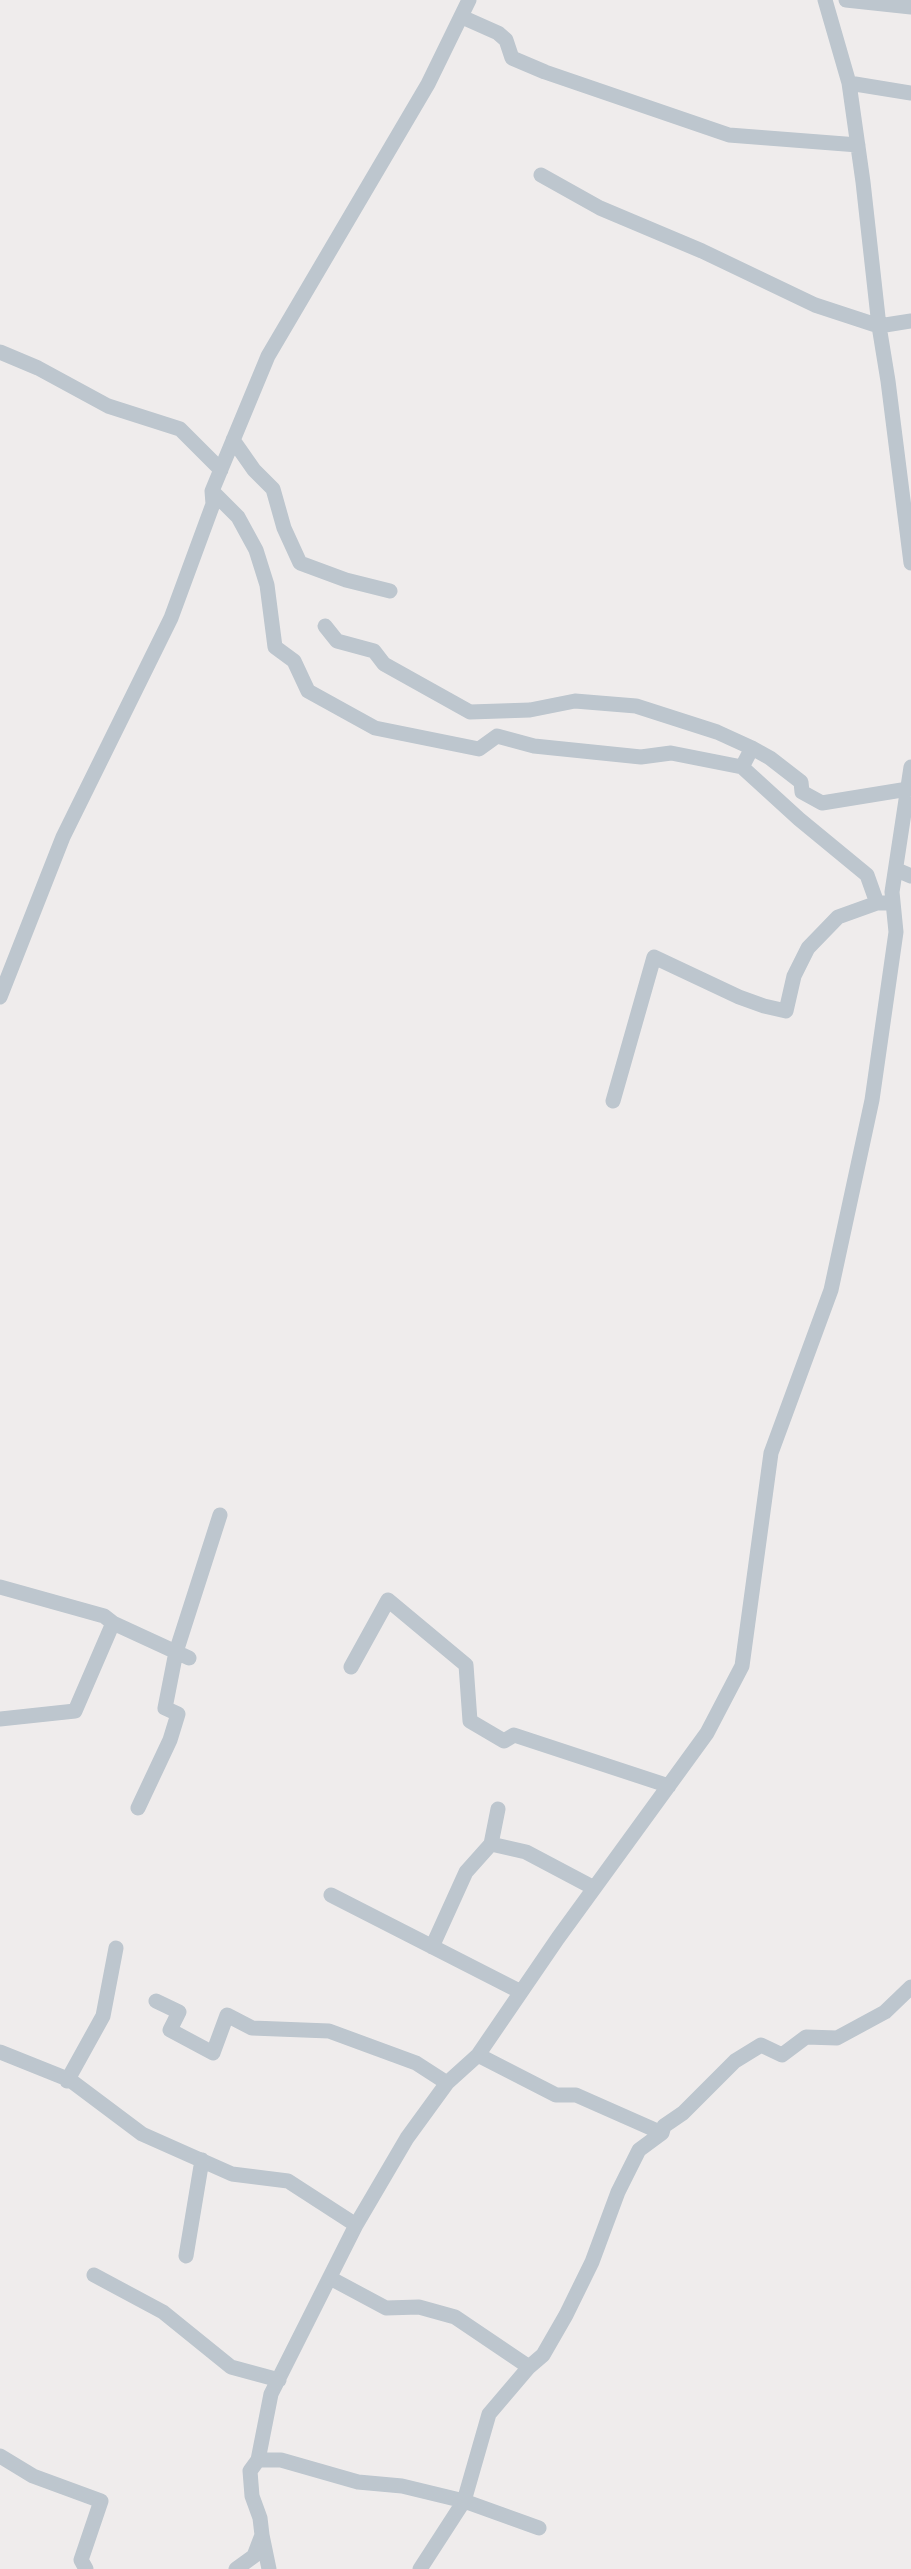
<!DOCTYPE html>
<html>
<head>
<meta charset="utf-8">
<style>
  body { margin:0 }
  canvas { display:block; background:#efecec }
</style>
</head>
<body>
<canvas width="911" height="2569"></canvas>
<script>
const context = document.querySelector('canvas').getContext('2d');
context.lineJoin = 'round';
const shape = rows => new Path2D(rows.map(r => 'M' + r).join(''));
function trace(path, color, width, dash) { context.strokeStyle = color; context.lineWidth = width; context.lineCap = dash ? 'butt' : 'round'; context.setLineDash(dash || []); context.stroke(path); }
trace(shape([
  [825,0,849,83,863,182,879,326,888,381,911,563],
  [846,0,911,7],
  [462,17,498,33,506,40,512,58,545,72,729,135,858,145],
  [849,83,911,93],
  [541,175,600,208,702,251,815,305,879,326,911,321],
  [0,352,38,368,108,406,180,429,221,470],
  [233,440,254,470,273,489,284,528,300,563,346,580,390,591],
  [212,491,238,517,256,550,267,585,275,647,294,661,308,691,375,728,479,749,497,736,534,746,641,757,671,753,742,767,799,819,867,875,877,903],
  [325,626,337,641,374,651,384,664,470,712,530,710,575,701,636,706,717,732,752,748],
  [742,767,752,748,770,758,801,782,802,792,822,803,908,789],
  [897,870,911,876],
  [0,997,63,837,171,618,213,504,212,491,268,356,428,84,469,0],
  [613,1101,654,957,739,997,764,1006,786,1011,794,976,808,948,838,917,877,903,887,903],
  [0,1587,104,1616,113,1623,189,1658],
  [351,1667,388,1600,466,1665,470,1721,504,1741,514,1735,669,1786],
  [0,1719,75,1711,113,1623],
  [138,1808,170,1740,178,1714,165,1708,176,1652,220,1515],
  [491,1844,526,1852,594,1888],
  [331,1895,521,1992],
  [432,1947,466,1872,491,1844,498,1809],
  [156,2001,179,2012,170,2030,213,2053,227,2015,252,2028,329,2031,416,2063,447,2083],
  [0,2052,70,2080,142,2134,232,2174,288,2181,356,2225],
  [478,2055,556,2095,576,2095,662,2133],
  [67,2081,103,2016,116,1948],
  [186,2256,202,2160],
  [94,2275,163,2312,231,2367,279,2380],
  [330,2278,386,2308,419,2307,455,2317,529,2367],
  [0,2456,33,2476,101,2501,81,2560,86,2569],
  [258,2460,281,2460,358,2482,402,2486,464,2501,539,2528],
  [262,2535,269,2569],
  [236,2569,254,2556,262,2535,260,2518,252,2496,250,2471,258,2460,271,2394,356,2225,407,2138,447,2083,478,2055,558,1938,707,1733,742,1666,771,1453,831,1290,872,1100,896,932,892,892,911,767],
  [420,2569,464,2501,489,2414,529,2367,543,2355,566,2315,592,2262,618,2192,639,2150,662,2133,664,2126,683,2113,735,2061,761,2045,782,2055,806,2037,837,2038,885,2012,911,1987]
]), '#bdc6ce', 15);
</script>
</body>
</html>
